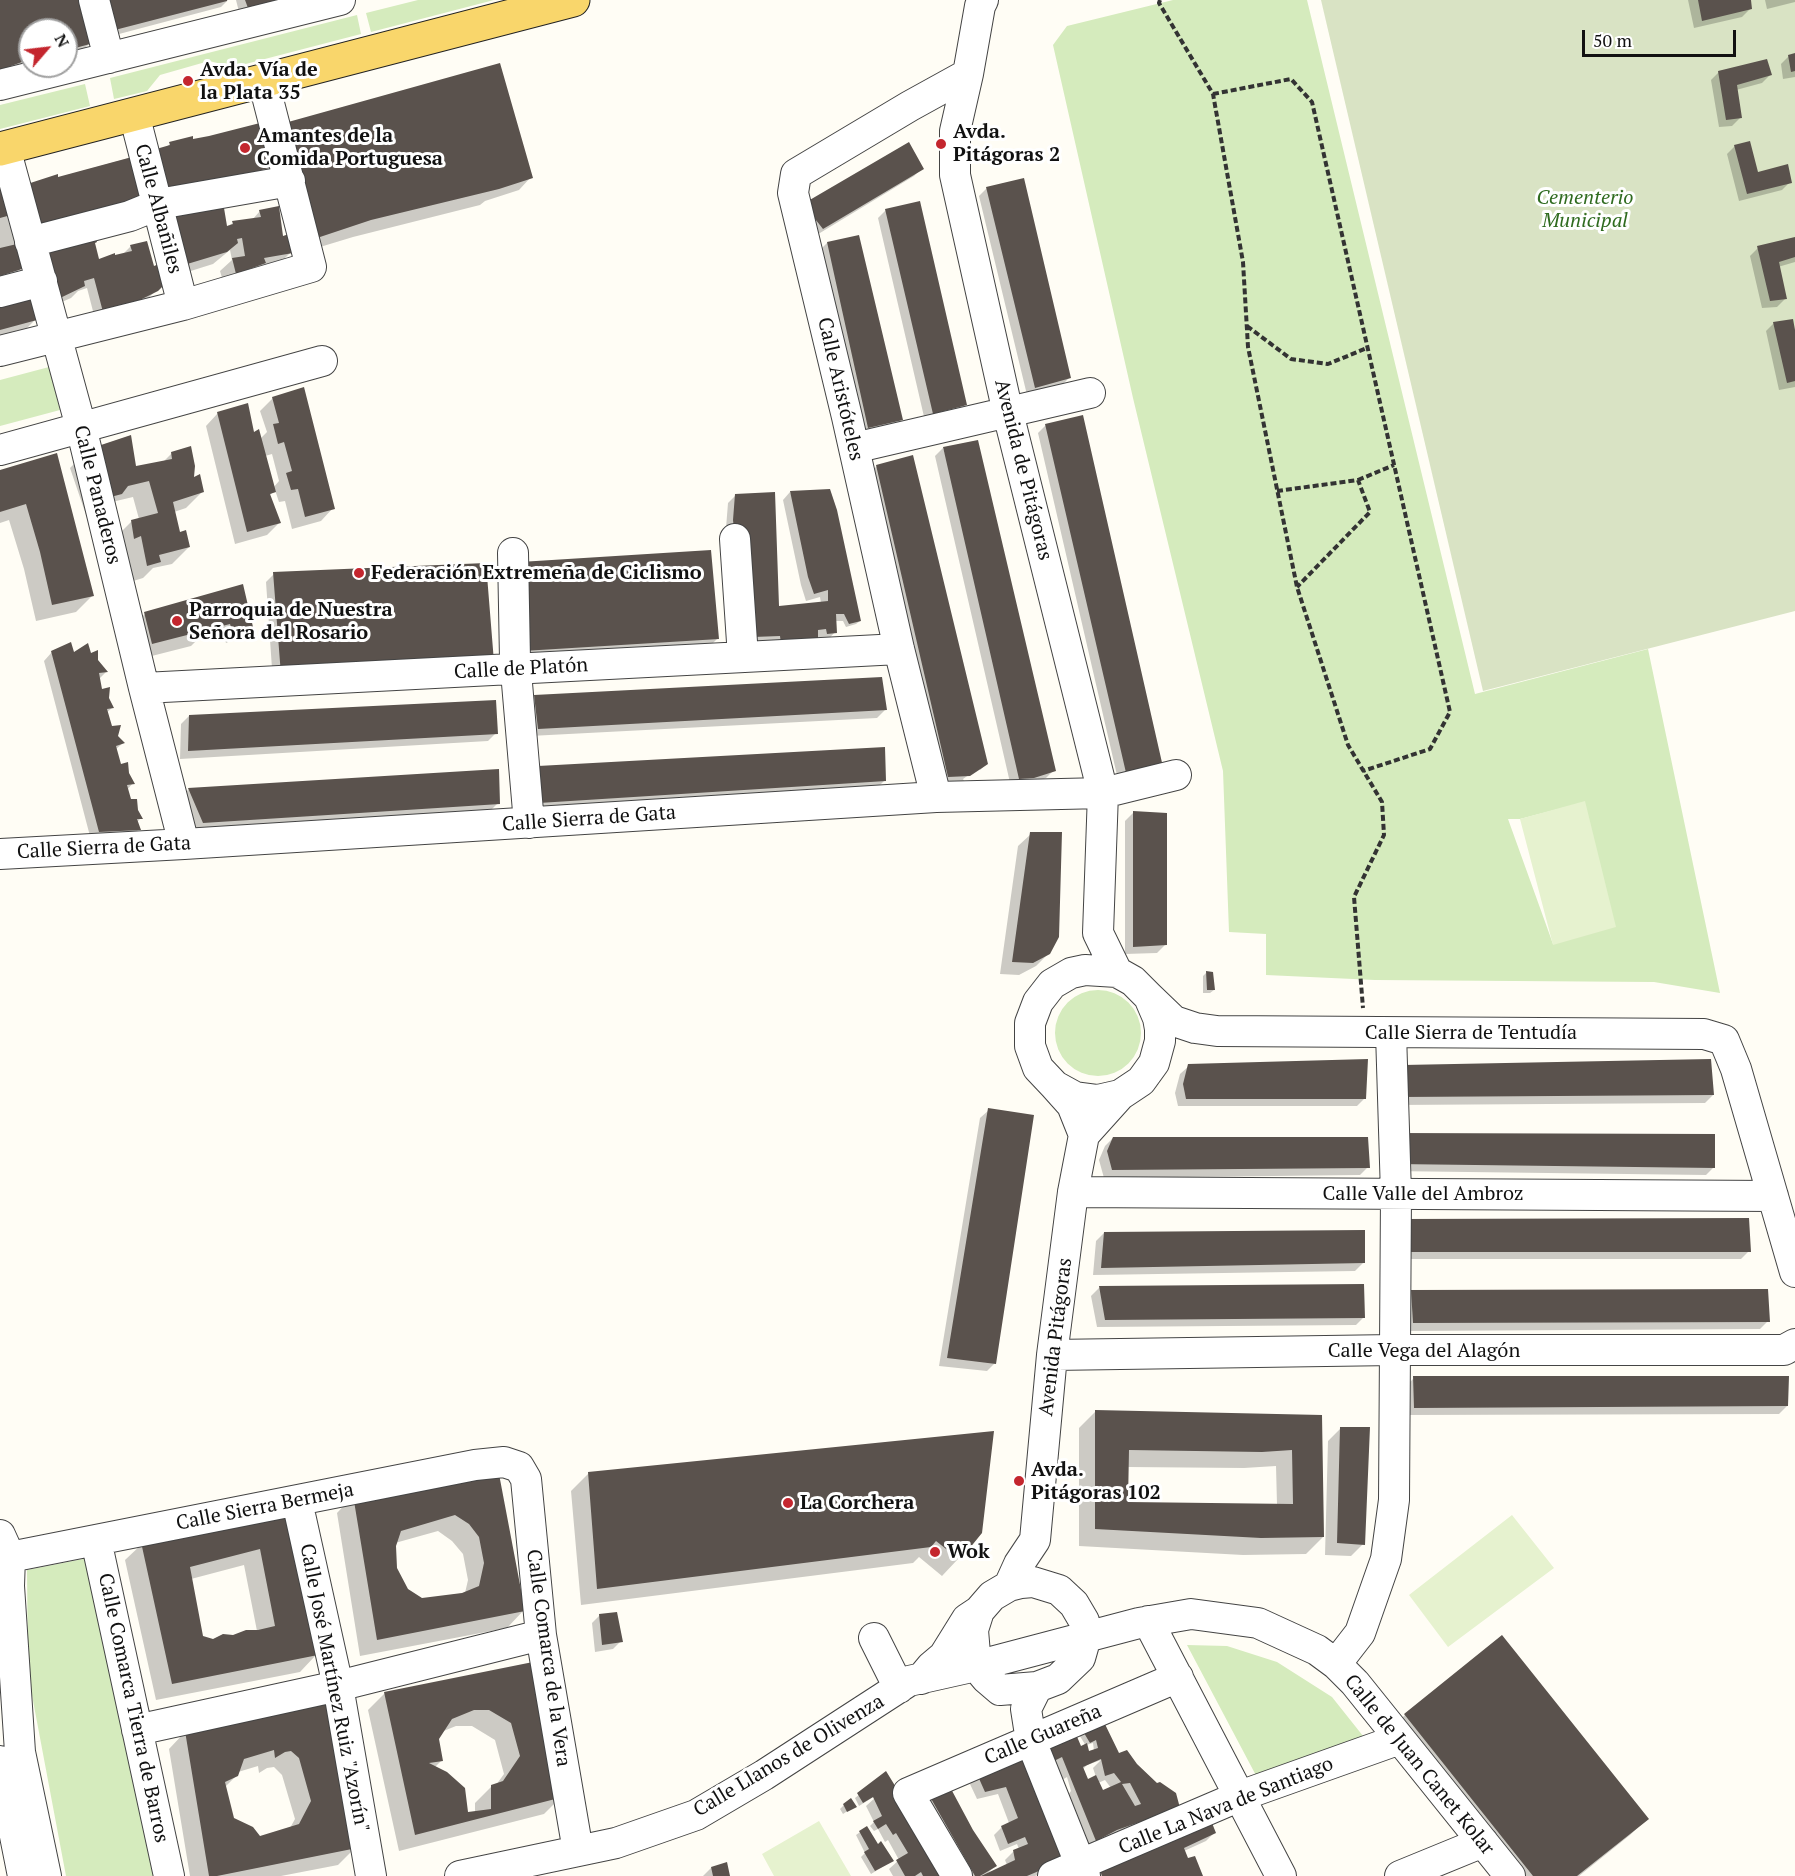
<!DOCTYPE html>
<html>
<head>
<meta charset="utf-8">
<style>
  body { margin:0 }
  #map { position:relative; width:1795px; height:1876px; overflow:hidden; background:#fffdf5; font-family:"PT Serif",serif }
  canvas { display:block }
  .north { position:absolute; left:18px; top:18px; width:60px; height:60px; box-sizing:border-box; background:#fff; border:2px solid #a0a0a0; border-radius:50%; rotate:62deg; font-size:16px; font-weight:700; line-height:24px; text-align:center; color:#111 }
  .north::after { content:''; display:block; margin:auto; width:21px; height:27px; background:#c4262e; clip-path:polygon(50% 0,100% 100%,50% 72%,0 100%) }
  .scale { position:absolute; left:1582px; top:30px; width:154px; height:27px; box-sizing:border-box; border:3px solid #111; border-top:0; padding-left:8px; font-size:18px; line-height:21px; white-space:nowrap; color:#111; -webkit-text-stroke:4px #fff; paint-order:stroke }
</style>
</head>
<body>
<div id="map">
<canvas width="1795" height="1876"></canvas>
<div class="north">N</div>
<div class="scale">50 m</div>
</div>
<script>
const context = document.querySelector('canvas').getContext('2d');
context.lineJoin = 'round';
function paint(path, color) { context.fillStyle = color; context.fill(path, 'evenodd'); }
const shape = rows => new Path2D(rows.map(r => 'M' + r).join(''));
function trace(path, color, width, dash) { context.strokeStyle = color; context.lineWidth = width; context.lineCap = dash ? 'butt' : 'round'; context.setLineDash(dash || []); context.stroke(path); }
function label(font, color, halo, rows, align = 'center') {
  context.font = font + ' "PT Serif",serif'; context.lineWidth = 6; context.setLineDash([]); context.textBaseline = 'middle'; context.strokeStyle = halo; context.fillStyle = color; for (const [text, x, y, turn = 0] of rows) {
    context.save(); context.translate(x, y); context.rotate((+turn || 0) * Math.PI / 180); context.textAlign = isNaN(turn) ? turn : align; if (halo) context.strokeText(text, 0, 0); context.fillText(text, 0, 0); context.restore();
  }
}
paint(shape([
  [418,0,494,0,371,32,366,13],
  [1173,0,1307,0,1475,694,1648,649,1720,993,1654,982,1375,980,1266,975,1266,934,1229,932,1223,771,1133,398,1053,45,1067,26],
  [1585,802,1553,944,1508,819,1520,819],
  [357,15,361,34,234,67,209,61,160,75,147,91,114,99,110,78],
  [85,84,90,106,0,129,0,105],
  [49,367,60,410,0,426,0,380],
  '1055 1033a43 43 0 1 1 86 0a43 43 0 1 1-86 0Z',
  [93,1557,158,1876,66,1876,28,1674,27,1570],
  [1187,1645,1227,1646,1277,1662,1332,1697,1367,1741,1260,1783]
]), '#d5ebbd');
paint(shape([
  [1321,0,1795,0,1795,611,1483,691]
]), '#d9e3c4');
paint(shape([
  [1585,801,1616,927,1553,945,1520,819],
  [1512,1515,1554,1568,1448,1647,1409,1595],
  [819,1821,851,1876,774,1876,762,1854]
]), '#e6f2cf');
paint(shape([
  [0,0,78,0,89,44,64,69,0,87],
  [30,30,66,30,66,66,30,66],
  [102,0,228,0,221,7,104,38],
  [236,0,282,0,240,16],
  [1688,0,1749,0,1750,9,1742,17,1694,28],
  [1765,0,1795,0,1795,2,1767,9],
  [1795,54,1795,77,1783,79,1781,64,1789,56],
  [1719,72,1770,75,1762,83,1736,90,1740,118,1732,126,1719,127,1711,80],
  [192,141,531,177,519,190,485,201,480,205,353,237,297,254,272,165,258,179,206,194,226,227,233,223,252,220,260,211,291,252,279,264,224,285,220,271,232,260,230,250,213,264,162,280,163,284,143,303,95,319,87,288,78,291,71,298,39,312,26,267,18,259,20,269,12,277,0,281,0,192,57,178,165,148,170,144],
  [149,222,158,266,153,268,131,246,122,255,98,261,94,244,101,234],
  [908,144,922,168,914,176,815,236,804,224],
  [1735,146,1757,174,1790,182,1782,190,1739,201,1727,154],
  [987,188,1069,378,1061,386,1027,395,979,196],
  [886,210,965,404,957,413,925,421,878,218],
  [858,237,901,420,893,428,860,435,819,251,827,243],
  [1795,238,1795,262,1778,267,1785,299,1777,307,1762,308,1750,256,1758,248],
  [0,308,35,320,27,328,0,335],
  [1774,323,1795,338,1795,387,1779,390,1766,331],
  [273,398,333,508,321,521,292,529,285,501,279,502,275,490,269,496,279,523,267,535,235,544,206,426,218,413,260,439,267,432,260,411],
  [272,454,279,481,273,488,265,456],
  [1046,425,1154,775,1119,784,1038,433],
  [943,448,1054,770,1046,778,1025,786,1011,787,935,456],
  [87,451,135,468,163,462,172,453,203,491,186,508,174,512,179,534,189,547,172,564,153,568,143,578,130,582,115,538,132,521,139,519,133,497,112,502,104,511,86,515,70,468],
  [56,454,93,595,76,612,36,621,24,569,9,520,0,523,0,472],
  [877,466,987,764,980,770,980,767,963,779,964,781,960,783,941,785,869,474],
  [790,492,860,621,856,624,846,627,843,621,835,621,835,632,823,645,746,644,726,528,728,503,736,495,777,609,821,603,820,597,806,601,801,585,783,500],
  [485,565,273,683,266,582,274,574],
  [503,580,717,639,700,656,507,667],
  [242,586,251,627,243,635,226,643,222,631,200,637,191,646,136,660,128,630,145,614],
  [52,652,90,655,106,672,99,679,101,691,112,708,106,713,116,737,123,743,115,750,120,766,128,774,133,783,127,790,130,801,141,818,137,822,139,829,131,837,91,840,44,661],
  [535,697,885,710,877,718,530,736,527,705],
  [189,716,496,733,488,741,180,759,181,724],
  [531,776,884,781,876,789,532,810],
  [189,789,498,803,490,811,195,831,181,797],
  [1133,813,1165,945,1157,953,1125,954,1125,821],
  [1031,834,1049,953,1036,966,1019,975,1000,974,1018,846],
  [1206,973,1214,990,1210,993,1203,993,1203,976],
  [1189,1066,1365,1098,1357,1106,1178,1106,1175,1093,1180,1074],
  [1395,1074,1713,1095,1705,1103,1394,1105],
  [989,1110,995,1363,987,1371,939,1366,980,1118],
  [1113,1138,1368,1167,1360,1175,1104,1178,1099,1160,1105,1146],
  [1387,1143,1714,1167,1706,1175,1388,1171],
  [1396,1229,1749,1251,1741,1259,1395,1259],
  [1104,1233,1363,1263,1355,1271,1093,1275,1096,1241],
  [1099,1288,1364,1317,1356,1325,1097,1327,1091,1296],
  [1412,1292,1768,1321,1760,1329,1405,1331,1404,1300],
  [1414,1378,1787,1406,1779,1414,1406,1415,1406,1386],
  [1095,1412,1321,1416,1323,1537,1306,1554,1243,1555,1079,1546,1079,1428],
  [1276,1466,1277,1505,1126,1504,1127,1467,1244,1468],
  [1341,1428,1363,1544,1351,1556,1325,1555,1328,1441],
  [588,1474,981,1532,958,1559,942,1576,919,1557,913,1563,581,1605,571,1491],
  [497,1476,523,1611,507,1628,360,1656,337,1513,353,1496],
  [438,1531,452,1541,463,1554,468,1580,465,1593,422,1599,407,1590,396,1568,395,1543],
  [289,1517,316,1655,300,1672,156,1700,125,1560,142,1544],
  [244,1565,257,1631,213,1640,202,1637,191,1579],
  [600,1615,621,1641,613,1649,595,1652,592,1623],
  [1502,1637,1647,1819,1630,1835,1579,1876,1503,1876,1388,1732,1405,1715],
  [532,1664,561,1797,544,1814,399,1851,368,1710,385,1693],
  [456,1726,472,1726,495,1740,504,1774,496,1785,492,1786,475,1803,475,1812,467,1813,435,1767,441,1761,437,1738,441,1732],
  [327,1704,355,1848,338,1865,281,1876,190,1876,169,1749,185,1732],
  [258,1766,259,1773,267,1768,274,1767,282,1775,295,1819,290,1828,259,1838,232,1819,225,1787,237,1775,238,1772],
  [1102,1720,1118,1755,1136,1765,1178,1807,1088,1848,1067,1796,1071,1791,1067,1777,1062,1780,1041,1752,1081,1748,1086,1746,1078,1733],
  [1093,1743,1094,1751,1089,1754,1086,1745],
  [1101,1760,1093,1768,1096,1777,1081,1784,1082,1770,1087,1765],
  [1105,1780,1111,1788,1102,1792,1098,1783],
  [1030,1754,1062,1865,1035,1876,963,1876,922,1804,930,1796,971,1829,995,1866,987,1874,1007,1865,1005,1860,1013,1852,1019,1849,1017,1844,1000,1851,994,1835,1002,1827,1009,1823,998,1794,977,1799,970,1784,978,1776],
  [886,1774,949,1876,893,1876,889,1869,899,1860,888,1840,885,1842,878,1829,874,1831,870,1826,874,1822,866,1806,876,1797,875,1796,859,1806,855,1798],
  [844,1805,855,1806,843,1814,840,1809],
  [866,1828,877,1846,892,1861,871,1874,861,1857,865,1853,856,1835],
  [1214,1833,1206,1841,1184,1851,1187,1859,1202,1876,1092,1876,1090,1871],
  [711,1868,729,1876,703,1876]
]), '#0003');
paint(shape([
  [0,0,79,0,90,44,68,50,68,52,66,52,66,30,30,30,30,62,22,64,22,62,0,70],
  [104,0,227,0,227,1,111,31],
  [245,0,277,0,278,1,248,8],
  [1698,0,1751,0,1752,9,1702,21],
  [1795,53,1795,71,1791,72,1788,55],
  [1767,59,1772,75,1737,85,1742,118,1726,120,1718,71],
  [500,63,533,178,499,189,371,220,314,239,281,124],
  [260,123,272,167,220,182,193,194,189,183,175,189,149,190,139,154,170,145,169,142,193,136,193,139,209,136],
  [1750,141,1758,172,1788,164,1792,183,1747,194,1734,145],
  [909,142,924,169,823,229,812,215,808,201],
  [132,157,145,204,29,239,18,187,58,174,58,177],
  [1024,178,1071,378,1035,388,986,187],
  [0,190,2,190,11,215,0,218],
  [222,196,227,226,233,224,232,221,261,217,259,210,279,206,283,236,289,234,293,253,264,258,266,263,236,274,232,258,245,256,242,238,237,239,238,243,227,252,174,268,162,223,187,209],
  [920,201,967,405,933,414,885,209],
  [94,232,97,242,95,243,99,259,115,253,115,255,132,251,130,245,147,241,154,266,159,264,165,284,158,291,136,302,103,312,94,278,84,281,85,286,58,299,38,253],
  [859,235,903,420,868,428,827,242],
  [1795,237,1795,257,1779,262,1787,299,1770,301,1757,246],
  [17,244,22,269,0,276,0,248],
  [31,298,37,320,0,330,0,307],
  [1793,319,1795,330,1795,381,1787,383,1773,322],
  [304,387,335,509,305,517,298,489,291,490,286,473,292,471,284,442,278,444,273,424,279,423,272,397],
  [248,403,254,432,259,429,276,492,270,494,281,523,247,532,217,412],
  [1083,415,1163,767,1127,777,1045,424],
  [131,435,136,466,172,459,171,452,191,446,195,466,194,477,200,474,204,492,173,502,180,532,186,530,190,547,159,555,161,562,147,566,141,536,134,539,131,520,158,513,149,481,128,486,122,494,103,499,86,450],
  [978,440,1056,771,1034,778,1019,779,943,447],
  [57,453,94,596,52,605,40,552,26,504,0,512,0,470],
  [913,455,988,764,970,776,948,777,876,465],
  [830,489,837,510,861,621,849,624,844,614,836,614,837,633,827,634,826,629,818,630,818,644,781,644,780,636,753,637,736,547,733,520,735,494,775,492,779,606,828,601,828,590,814,594,808,577,790,491],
  [711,550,719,639,523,651,520,562],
  [486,563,494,662,281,675,273,572],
  [243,584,253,627,234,636,230,624,152,644,144,612],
  [71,642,74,652,88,643,91,653,98,650,98,660,108,672,99,673,102,689,110,687,109,698,114,708,107,709,112,726,121,725,118,736,125,743,116,746,121,764,128,762,129,773,135,784,127,785,131,799,137,799,138,810,143,819,137,819,141,830,99,832,51,651],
  [882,677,887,710,538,729,534,695],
  [496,700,498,734,188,751,189,715],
  [885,747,886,781,539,803,538,766],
  [499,769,500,804,203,823,188,788],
  [1133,811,1167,813,1167,945,1133,947],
  [1030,832,1062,832,1059,937,1050,954,1033,963,1012,962],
  [1206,971,1213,972,1215,990,1207,990],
  [1368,1059,1366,1099,1186,1099,1183,1084,1188,1064],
  [1711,1059,1714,1095,1401,1097,1403,1065],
  [988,1108,1034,1115,996,1364,947,1358],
  [1394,1133,1715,1134,1715,1168,1395,1164],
  [1113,1137,1368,1137,1370,1168,1112,1170,1107,1151],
  [1749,1218,1751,1252,1403,1252,1404,1219],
  [1365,1230,1365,1263,1101,1268,1104,1232],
  [1364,1284,1365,1318,1105,1320,1099,1286],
  [1768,1289,1770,1322,1413,1323,1411,1290],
  [1413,1376,1789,1376,1788,1406,1414,1408],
  [1095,1410,1322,1415,1324,1537,1261,1538,1095,1529],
  [1129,1450,1262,1452,1292,1450,1293,1504,1128,1502],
  [1340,1427,1370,1427,1365,1545,1337,1543],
  [994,1431,982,1533,960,1560,936,1541,931,1547,597,1589,588,1472],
  [499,1474,525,1611,377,1640,353,1495],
  [455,1515,469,1524,479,1537,484,1563,479,1586,462,1593,422,1598,408,1589,397,1568,396,1546,401,1531],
  [290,1515,318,1655,172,1684,141,1542],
  [260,1549,275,1626,258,1630,246,1630,233,1635,223,1634,213,1639,203,1636,190,1567],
  [617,1612,623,1642,602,1645,599,1614],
  [1502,1635,1649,1819,1577,1876,1533,1876,1404,1714],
  [533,1662,563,1797,415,1835,384,1692],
  [474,1710,489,1710,511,1723,520,1756,503,1781,491,1785,491,1809,468,1812,465,1788,447,1772,429,1763,443,1761,439,1739,452,1719],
  [328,1702,357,1848,217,1876,209,1876,185,1731],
  [274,1750,275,1758,285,1752,291,1751,299,1758,311,1801,299,1824,260,1836,253,1827,234,1818,225,1782,238,1776,244,1759],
  [1102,1718,1119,1753,1127,1750,1137,1764,1157,1783,1160,1782,1176,1793,1180,1808,1117,1830,1096,1841,1062,1757,1054,1761,1048,1743,1075,1732,1081,1746,1087,1743,1089,1751,1098,1748,1096,1740,1090,1743,1081,1728],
  [1101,1759,1105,1776,1114,1773,1121,1782,1103,1790,1096,1775,1088,1779,1083,1767],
  [1130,1783,1141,1804,1135,1806,1122,1784],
  [1031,1752,1072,1857,1027,1876,981,1876,1015,1860,1013,1850,1028,1844,1025,1837,1008,1844,1001,1826,1018,1818,1006,1787,985,1792,977,1774],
  [886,1771,905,1802,951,1876,923,1876,921,1872,915,1876,905,1876,896,1860,908,1853,896,1833,893,1835,886,1824,878,1829,873,1821,882,1816,873,1797,863,1803,857,1793],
  [950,1787,973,1830,997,1866,980,1876,975,1876,929,1795],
  [851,1798,857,1807,847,1812,843,1804],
  [1210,1818,1216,1833,1184,1848,1188,1858,1195,1856,1203,1876,1102,1876,1097,1862],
  [867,1826,878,1844,881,1841,894,1861,875,1871,864,1852,869,1849,859,1831],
  [727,1862,730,1876,713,1876,711,1867]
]), '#5a524d');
const minor = shape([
  [94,0,109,58],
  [983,0,980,6,968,74,955,131,955,175,1008,413,1103,793,1098,933,1117,972],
  [0,85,340,0],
  [134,114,183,305],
  [5,148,81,427,144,688,184,844],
  [30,242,130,216,157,205,170,202,290,181],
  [0,292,42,281],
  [0,351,183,305,311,267,263,80],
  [854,448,1090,393],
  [0,450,322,361],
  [735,539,743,657],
  [513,553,515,660,529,823],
  [144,688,899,649],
  [936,797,899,649,847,417,793,193,796,174,910,106,968,74],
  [0,854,184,844,936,797,1103,793,1176,775],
  [1149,997,1174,1021,1195,1028,1217,1031,1704,1034,1724,1040,1736,1069,1795,1272],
  [1055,1086,1075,1097,1098,1100,1120,1095,1141,1081,1154,1063,1160,1041,1160,1029,1158,1018,1149,997,1133,981,1117,972,1085,970,1071,973,1052,984,1038,1002,1030,1023,1030,1046,1038,1068,1055,1086,1072,1105,1084,1135],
  [1073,1192,1773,1196],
  [1052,1355,1394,1350,1784,1350,1795,1344],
  [297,1501,338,1686,371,1876],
  [0,1535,10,1557,9,1586,20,1752,46,1876],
  [96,1540,169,1876],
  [10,1557,475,1465,504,1462,519,1467,526,1479,541,1635,578,1851],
  [1009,1586,1019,1564,1035,1540,1052,1355,1073,1192,1084,1135,1120,1095],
  [1148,1621,1281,1876],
  [874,1638,899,1688],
  [1336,1664,1360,1633,1386,1559,1394,1500,1396,1194,1391,1033],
  [921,1679,931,1667,944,1656,967,1619,979,1611,992,1596,1009,1586,1021,1583,1033,1582,1059,1590,1074,1604,1084,1621,1086,1637,1080,1658,1058,1679,1037,1687,1000,1690,986,1678,976,1666,973,1630,979,1611],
  [1037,1687,1026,1709,1031,1741,1085,1876],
  [137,1730,338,1686,541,1635],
  [0,1761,23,1876],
  [460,1876,616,1843,696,1815,764,1775,909,1681,976,1666,1139,1623,1191,1614,1258,1623,1317,1650,1336,1664,1355,1683,1510,1876],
  [957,1876,908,1793,1178,1677],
  [1053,1876,1240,1796,1400,1739],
  [1400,1876,1483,1842]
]);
const major = shape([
  [0,149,573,0]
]);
trace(minor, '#444', 32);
trace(major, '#222', 35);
trace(shape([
  [1160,0,1159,3,1213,94,1243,262,1248,347,1297,587,1348,745,1382,802,1384,835,1354,897,1363,1008],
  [1213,94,1291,79,1312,102,1450,712,1430,749,1363,771],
  [1247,326,1291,359,1328,364,1367,348],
  [1358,480,1394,465],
  [1277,491,1358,480,1370,512,1297,587]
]), '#333', 4, [6, 3]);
trace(minor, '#fff', 30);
trace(major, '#f9d66b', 33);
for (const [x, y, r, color] of [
  [188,81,6,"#c4262e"],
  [941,144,6,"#c4262e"],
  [245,148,6,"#c4262e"],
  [359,573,6,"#c4262e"],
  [177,621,6,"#c4262e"],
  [1019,1481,6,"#c4262e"],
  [788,1503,6,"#c4262e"],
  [935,1552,6,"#c4262e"]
]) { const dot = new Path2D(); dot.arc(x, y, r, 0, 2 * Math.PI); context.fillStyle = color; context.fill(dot); trace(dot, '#fff', 2); }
label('bold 20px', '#111', '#fff', [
  ["Avda. Vía de",200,70],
  ["la Plata 35",200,93],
  ["Avda.",953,132],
  ["Pitágoras 2",953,155],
  ["Amantes de la",257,136],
  ["Comida Portuguesa",257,159],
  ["Federación Extremeña de Ciclismo",371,573],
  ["Parroquia de Nuestra",189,610],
  ["Señora del Rosario",189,633],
  ["Avda.",1031,1470],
  ["Pitágoras 102",1031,1493],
  ["La Corchera",800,1503],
  ["Wok",947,1552]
], 'left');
label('italic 20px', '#2f6b1f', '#fff', [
  ["Cementerio",1585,198],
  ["Municipal",1585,221]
]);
label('20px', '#111', '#fff', [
  ["Calle Albañiles",158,209,75],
  ["Calle Aristóteles",840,389,77],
  ["Avenida de Pitágoras",1023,470,76],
  ["Calle Panaderos",97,495,76],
  ["Calle de Platón",521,669,-3],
  ["Calle Sierra de Gata",589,819,-4],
  ["Calle Sierra de Gata",104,848,-3],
  ["Calle Sierra de Tentudía",1471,1033],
  ["Calle Valle del Ambroz",1423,1194],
  ["Avenida Pitágoras",1056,1337,-83],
  ["Calle Vega del Alagón",1424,1351],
  ["Calle Sierra Bermeja",265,1507,-11],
  ["Calle Comarca de la Vera",548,1658,82],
  ["Calle José Martínez Ruiz \"Azorín\"",334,1688,79],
  ["Calle Comarca Tierra de Barros",133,1708,78],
  ["Calle Guareña",1043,1735,-23],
  ["Calle Llanos de Olivenza",789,1756,-31],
  ["Calle de Juan Canet Kolar",1419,1765,51],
  ["Calle La Nava de Santiago",1226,1806,-22]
]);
</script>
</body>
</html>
